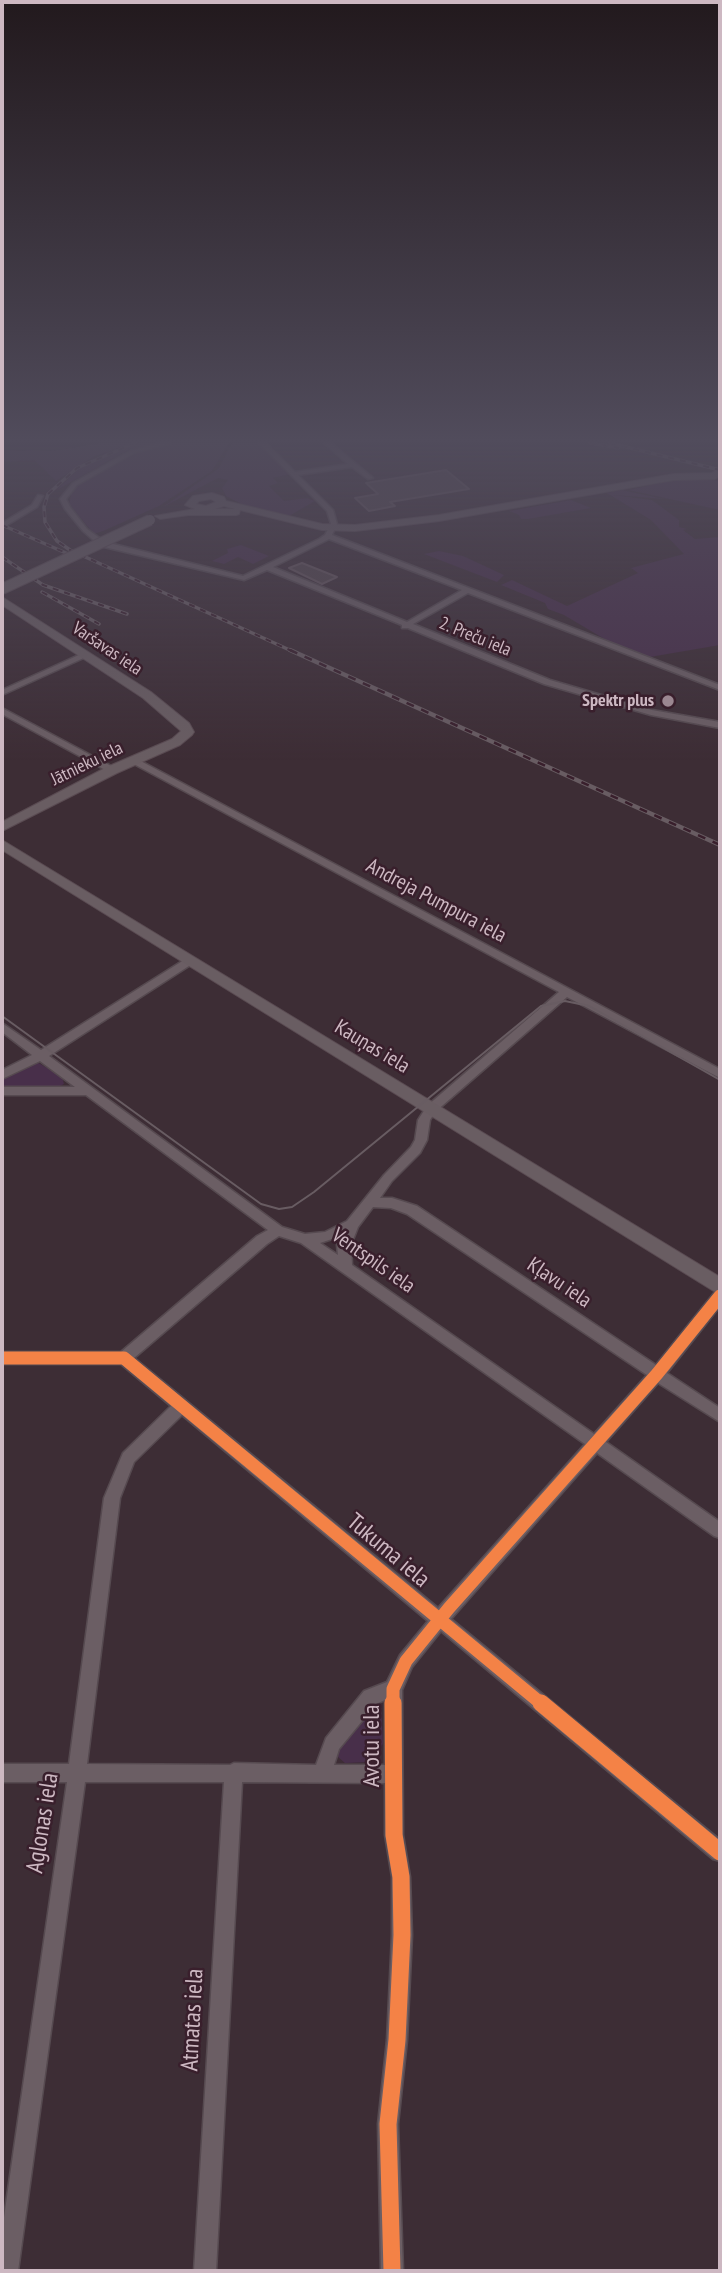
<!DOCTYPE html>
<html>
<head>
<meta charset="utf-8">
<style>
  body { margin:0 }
  #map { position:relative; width:722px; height:2273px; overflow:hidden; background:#3d2d35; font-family:"PT Sans Narrow",sans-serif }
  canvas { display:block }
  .frame { position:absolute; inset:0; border:4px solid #cdb8c2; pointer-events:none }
</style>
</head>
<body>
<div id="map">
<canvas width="722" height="2273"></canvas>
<div class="frame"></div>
</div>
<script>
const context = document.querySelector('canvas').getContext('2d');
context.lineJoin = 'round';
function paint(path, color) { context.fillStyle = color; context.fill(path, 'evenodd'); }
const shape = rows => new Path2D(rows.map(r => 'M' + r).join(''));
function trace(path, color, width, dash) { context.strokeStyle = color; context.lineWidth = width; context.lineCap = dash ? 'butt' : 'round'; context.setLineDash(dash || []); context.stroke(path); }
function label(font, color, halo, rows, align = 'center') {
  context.font = font + ' "PT Sans Narrow",sans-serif'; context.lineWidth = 5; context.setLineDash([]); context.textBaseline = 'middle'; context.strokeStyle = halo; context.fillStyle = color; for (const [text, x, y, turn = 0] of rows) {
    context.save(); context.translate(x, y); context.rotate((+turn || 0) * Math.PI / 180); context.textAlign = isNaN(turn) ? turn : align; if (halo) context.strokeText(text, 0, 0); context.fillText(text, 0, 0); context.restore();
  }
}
paint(shape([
  [102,443,132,443,93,457,56,481,34,460,2,462,2,450,51,451],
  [139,443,157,443,128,450,55,491,80,468],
  [175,443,229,443,212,471,159,506,103,531,94,534,69,504,72,490,87,479,141,451],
  [232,443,260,443,291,474,273,478,278,483,269,486,284,501,307,498,315,501,289,516,249,508,226,496,222,488,228,480,218,478,163,507,219,468],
  [700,478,720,481,720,510,628,490,679,479],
  [622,490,664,499,613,495,652,500,679,520,679,527,687,529,683,530,695,539,720,537,720,645,644,658,618,647,564,615,548,609,545,603,501,585,512,580,567,606,638,573,631,568,684,554,651,520,607,493],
  [571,500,591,508,528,519,521,519,519,515,509,511],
  [241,545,269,556,253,564,238,557,224,564,212,561,228,553,227,549],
  [439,551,463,556,504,575,497,582,424,554],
  [37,1062,62,1077,64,1084,56,1088,2,1088,2,1080],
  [376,1704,381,1707,383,1743,380,1751,369,1762,345,1763,338,1757,339,1748]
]), '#482f4a');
const building = shape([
  [446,470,469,489,390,502,395,506,369,511,355,498,378,494,366,483,446,470],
  [302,563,337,577,322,584,289,568,302,563]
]);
paint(building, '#52444a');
trace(building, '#65555c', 2);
const street = shape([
  [160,443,171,443,134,453,77,485,66,499,70,507,87,529,105,542,243,576,319,539,325,535,331,524,327,511,259,443,266,443,295,472,348,464,324,443,331,443,373,478,368,479,352,467,298,475,333,510,337,524,332,535,720,685,720,690,468,593,413,624,550,680,652,710,720,722,720,728,651,715,544,684,408,628,402,628,402,625,267,570,244,580,100,546,83,531,65,509,60,499,73,483,130,451,160,443],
  [329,539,462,590,407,622,273,567,329,539],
  [38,495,43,496,37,507,2,528,2,523,32,505,38,495],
  [81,654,88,656,2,695,2,690,81,654],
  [2,708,115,768,117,770,112,773,109,772,2,714,2,708],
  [135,758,720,1069,720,1078,567,997,435,1112,430,1120,427,1140,420,1153,392,1181,380,1198,392,1198,417,1206,656,1365,715,1292,720,1291,720,1306,667,1373,720,1408,720,1422,658,1383,606,1442,720,1522,720,1538,714,1536,597,1453,451,1619,720,1840,720,1861,713,1859,441,1631,412,1667,402,1690,403,1835,410,1877,412,1935,407,2040,398,2124,403,2271,381,2271,378,2124,387,2040,392,1935,392,1877,385,1835,385,1783,242,1782,216,2271,194,2271,224,1782,85,1782,18,2271,2,2271,2,2231,67,1782,2,1782,2,1764,69,1764,104,1498,123,1453,171,1406,121,1364,2,1364,2,1352,121,1352,257,1236,268,1230,86,1095,2,1095,2,1087,75,1087,40,1061,2,1079,2,1070,32,1055,2,1032,2,1023,41,1050,184,960,192,960,193,962,192,964,49,1056,282,1227,305,1234,325,1232,347,1221,384,1175,411,1147,415,1140,418,1120,427,1106,559,992,132,763,130,761,135,758],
  [373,1207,391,1208,407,1214,647,1375,594,1434,352,1265,351,1245,358,1227,373,1207],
  [279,1236,301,1243,585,1444,438,1608,134,1358,267,1244,279,1236],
  [341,1236,337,1245,338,1255,320,1243,341,1236],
  [182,1415,428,1621,400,1655,387,1682,364,1691,326,1738,316,1765,234,1763,230,1765,87,1764,120,1498,134,1462,182,1415],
  [385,1700,385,1765,334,1765,339,1749,376,1704,385,1700]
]);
const secondary = shape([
  [720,468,720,476,715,479,674,480,439,521,355,531,322,530,240,510,239,514,236,515,188,515,160,519,155,516,195,509,185,505,193,496,212,493,224,497,226,501,322,524,355,525,439,515,674,474,712,473,720,468],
  [211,499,216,502,206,506,196,504,199,501,211,499],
  [224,506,235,509,215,509,224,506],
  [2,597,151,692,189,723,194,732,192,735,180,745,117,773,2,831,2,822,107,767,172,739,181,731,143,698,2,605,2,597],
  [2,840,720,1277,720,1295,2,850,2,840]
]);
trace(street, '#564a50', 3);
trace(secondary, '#5a4b52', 2);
paint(street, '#6b5e64');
paint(secondary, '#695d62');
trace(shape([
  [2,1016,261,1204,279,1209,292,1207,314,1192,541,1006,565,1001,589,1006,720,1080]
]), '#685c62', 2);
const railFar1 = shape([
  [135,443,77,468,48,494,44,507,45,522,57,541,70,550,294,652],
  [590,443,619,448],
  [610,443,720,470],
  [2,525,66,553],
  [2,557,43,585,127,614],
  [42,592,99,624]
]);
const rail = shape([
  [290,650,720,845]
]);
trace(railFar1, '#685c62', 3.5);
trace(rail, '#685c62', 4.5);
trace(railFar1, '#391f2c', 2, [6]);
trace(rail, '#391f2c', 2.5, [8]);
const secondaryBridge = shape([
  [2,589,150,520]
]);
trace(secondaryBridge, '#5a4b52', 12, []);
trace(secondaryBridge, '#695d62', 10);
trace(shape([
  [2,1358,124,1358,543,1705],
  [393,1705,393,1689,406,1661,449,1608,657,1374,720,1296]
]), '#f48246', 13);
trace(shape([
  [541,1703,720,1852],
  [392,2271,388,2124,397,2040,402,1935,401,1877,394,1835,393,1703]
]), '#f48246', 17);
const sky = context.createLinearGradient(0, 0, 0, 761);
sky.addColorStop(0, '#22191d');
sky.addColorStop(0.58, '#514c5c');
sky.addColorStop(1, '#514c5c00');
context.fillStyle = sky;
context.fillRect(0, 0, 722, 761);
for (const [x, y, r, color] of [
  [668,701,7,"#9b8791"]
]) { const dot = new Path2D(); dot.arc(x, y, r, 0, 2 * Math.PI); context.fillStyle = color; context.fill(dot); trace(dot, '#391f2c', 2.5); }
label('18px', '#cdb8c2', '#391f2c', [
  ["2. Preču iela",475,637,22],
  ["Varšavas iela",107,649,34],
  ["Jātnieku iela",87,764,-26]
]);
label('bold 18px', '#cdb8c2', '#391f2c', [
  ["Spektr plus",654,701]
], 'right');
label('21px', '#cdb8c2', '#391f2c', [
  ["Andreja Pumpura iela",436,901,28],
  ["Kauņas iela",372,1047,31],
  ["Ventspils iela",373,1261,35],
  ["Kļavu iela",559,1283,34]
]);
label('24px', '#cdb8c2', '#391f2c', [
  ["Tukuma iela",388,1551,40],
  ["Avotu iela",372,1746,-90],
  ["Aglonas iela",43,1823,-81],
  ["Atmatas iela",193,2020,-87]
]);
</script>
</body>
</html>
